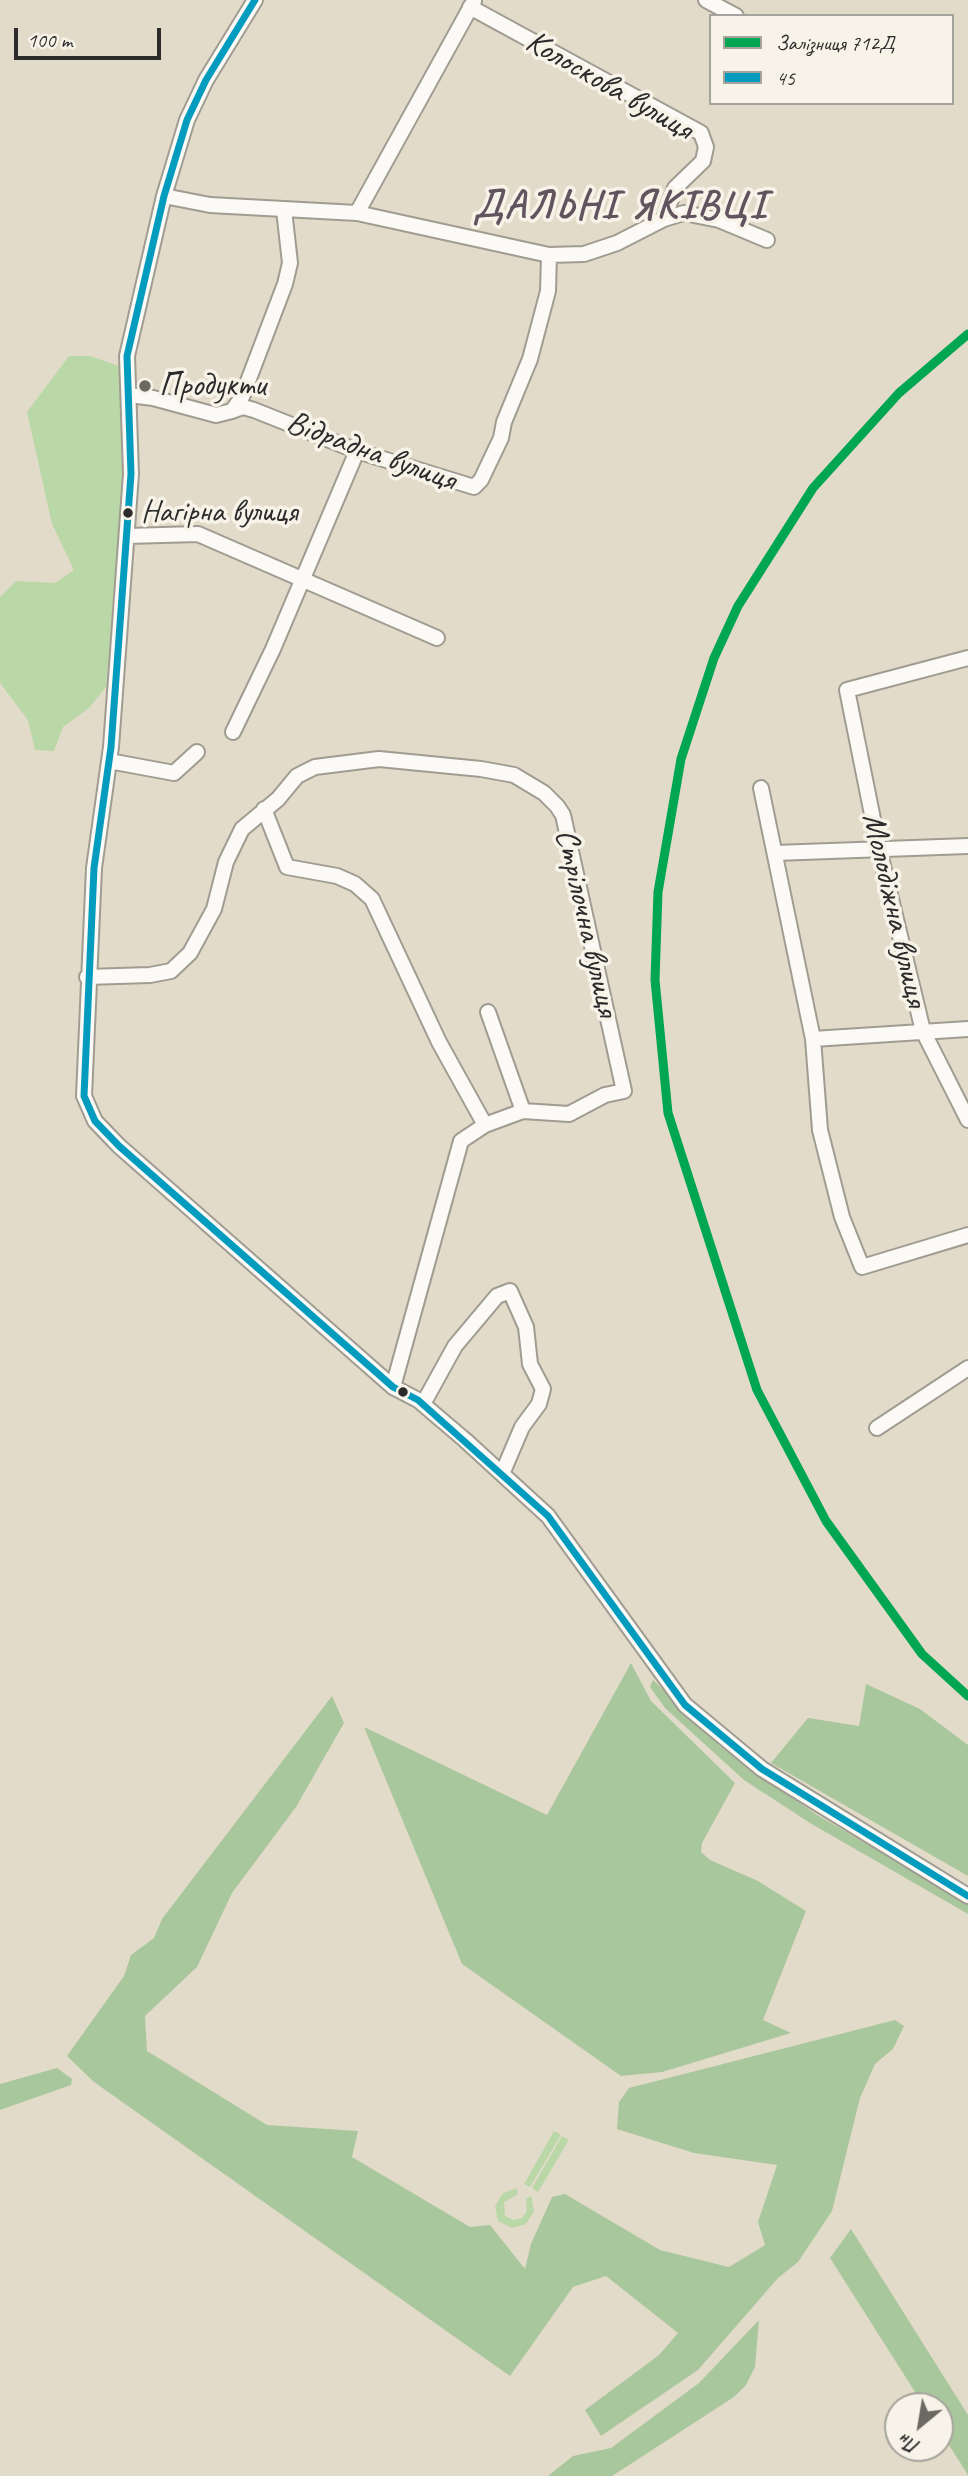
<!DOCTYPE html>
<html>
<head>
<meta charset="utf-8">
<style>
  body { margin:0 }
  #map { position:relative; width:968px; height:2476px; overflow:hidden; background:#e3dbc9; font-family:Caveat,sans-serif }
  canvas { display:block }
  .legend { position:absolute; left:709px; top:14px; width:245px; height:91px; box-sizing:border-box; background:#f7f3e8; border:2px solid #a5a39c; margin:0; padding:9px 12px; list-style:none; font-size:21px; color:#2b2b2b }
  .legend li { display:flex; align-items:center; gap:14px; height:35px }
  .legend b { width:35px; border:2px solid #a5a39c }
  .north { position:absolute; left:884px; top:2392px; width:70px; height:70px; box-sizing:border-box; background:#f7f3e8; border:2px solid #a5a39c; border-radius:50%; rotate:210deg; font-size:19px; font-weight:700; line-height:28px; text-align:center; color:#2b2b2b }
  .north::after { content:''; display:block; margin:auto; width:24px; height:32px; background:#6b6962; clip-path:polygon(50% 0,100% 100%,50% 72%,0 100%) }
  .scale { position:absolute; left:14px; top:28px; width:147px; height:32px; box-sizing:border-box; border:4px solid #2b2b2b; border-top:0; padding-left:9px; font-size:21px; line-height:24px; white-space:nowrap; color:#2b2b2b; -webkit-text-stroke:5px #f7f3e8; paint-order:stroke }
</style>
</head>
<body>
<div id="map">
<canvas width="968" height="2476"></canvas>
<ul class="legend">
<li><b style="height:9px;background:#00a651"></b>Залізниця 712Д</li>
<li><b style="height:9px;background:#049cbe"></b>45</li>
</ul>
<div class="north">Пн</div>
<div class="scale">100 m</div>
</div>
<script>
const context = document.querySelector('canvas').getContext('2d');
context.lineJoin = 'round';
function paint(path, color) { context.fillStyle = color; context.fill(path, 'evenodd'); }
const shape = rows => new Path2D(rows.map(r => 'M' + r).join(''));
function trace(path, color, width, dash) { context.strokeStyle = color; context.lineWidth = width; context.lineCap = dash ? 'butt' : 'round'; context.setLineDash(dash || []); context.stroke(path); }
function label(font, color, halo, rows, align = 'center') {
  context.font = font + ' Caveat,sans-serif'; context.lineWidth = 7; context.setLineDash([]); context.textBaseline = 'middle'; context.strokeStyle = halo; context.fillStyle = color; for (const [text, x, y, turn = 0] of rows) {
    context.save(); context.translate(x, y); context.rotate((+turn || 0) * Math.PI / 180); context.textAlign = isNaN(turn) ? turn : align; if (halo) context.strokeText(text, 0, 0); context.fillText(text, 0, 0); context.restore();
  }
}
paint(shape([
  [69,356,90,356,119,366,127,433,106,687,89,708,63,727,54,751,35,750,28,720,0,683,0,597,16,581,55,583,74,570,52,524,27,412],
  [554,2131,561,2135,530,2187,524,2184],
  [562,2136,569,2140,538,2192,532,2188],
  [517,2188,517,2195,504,2202,505,2216,513,2220,522,2218,527,2211,526,2199,531,2196,534,2211,526,2224,512,2228,498,2221,495,2206,503,2193]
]), '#bad8a7');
paint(shape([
  [631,1663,651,1701,735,1783,702,1843,701,1852,710,1860,758,1881,806,1911,763,2020,791,2033,662,2072,621,2076,462,1964,364,1727,547,1815],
  [653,1680,720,1746,817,1815,968,1903,968,1914,810,1823,744,1780,665,1708,650,1687],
  [866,1684,920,1709,968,1745,968,1876,771,1763,808,1718,859,1726],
  [332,1696,344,1723,296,1807,232,1893,197,1967,145,2016,147,2051,267,2125,358,2131,352,2157,470,2227,490,2225,525,2269,531,2244,552,2197,565,2194,660,2250,729,2267,765,2245,758,2222,777,2165,694,2153,617,2129,619,2102,629,2088,895,2020,904,2026,893,2049,875,2064,860,2098,832,2211,798,2262,778,2278,698,2370,601,2436,585,2410,659,2355,678,2333,606,2276,573,2287,510,2376,94,2082,67,2056,124,1976,131,1955,154,1938,162,1919],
  [57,2068,72,2079,71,2085,0,2110,0,2084],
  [851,2229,968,2415,968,2475,940,2431,940,2406,924,2406,830,2258],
  [759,2320,755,2367,746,2385,734,2397,612,2476,548,2476,573,2456,611,2448,699,2383]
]), '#a9c79c');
const minor = shape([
  [255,0,206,80,187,120,164,196,127,356,131,474,111,747,94,868,84,1096,95,1121,119,1146,393,1387,418,1400,465,1440,548,1516,685,1705,762,1769,968,1896],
  [706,0,736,16],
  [470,7,701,133,706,147,703,161,675,188,664,219],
  [164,196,210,205,357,213,549,255,584,254,617,243,664,219,684,213,719,220,767,240],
  [357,213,474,1],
  [129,395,153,398,216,415,232,411,242,397,285,284,290,263,284,210],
  [232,411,243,407,254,410,357,451,474,487,481,480,501,438,504,422,530,359,548,291,549,255],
  [127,536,198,534,437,638],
  [968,658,847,690,879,849,923,1031,968,1120],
  [233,732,273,649,357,451],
  [109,761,174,773,197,752],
  [761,788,813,1039,820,1130,842,1217,862,1267,968,1235],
  [264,809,287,867,337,876,355,884,372,899,439,1042,485,1125],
  [775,853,968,846],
  [87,977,150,975,171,971,190,953,214,909,226,862,242,829,278,799,297,776,315,767,379,759,481,769,514,775,544,793,557,806,563,815,624,1091,605,1095,569,1114,523,1111,485,1125,461,1141,393,1387],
  [488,1012,523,1111],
  [813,1039,968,1029],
  [423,1404,455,1346,497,1296,510,1291,526,1327,530,1364,543,1389,539,1404,522,1427,502,1474],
  [877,1428,968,1368]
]);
trace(minor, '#a09c91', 18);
trace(minor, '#fbfaf7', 14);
trace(shape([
  [255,0,206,80,187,120,164,196,127,356,131,474,111,747,94,868,84,1096,95,1121,119,1146,393,1387,418,1400,548,1516,685,1705,762,1769,968,1896]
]), '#049cbe', 7);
trace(shape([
  [968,334,899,393,813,488,738,606,714,658,681,759,658,892,655,980,668,1113,757,1390,826,1521,922,1654,968,1696]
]), '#00a651', 9);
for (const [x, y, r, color] of [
  [145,386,7,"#6b6962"],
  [128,513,6,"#2b2b2b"],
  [403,1392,6,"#2b2b2b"]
]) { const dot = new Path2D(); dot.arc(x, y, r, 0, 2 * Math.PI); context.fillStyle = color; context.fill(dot); trace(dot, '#f7f3e8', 2.5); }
label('31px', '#2b2b2b', '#f7f3e8', [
  ["Нагірна вулиця",141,513]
], 'left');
label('33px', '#2b2b2b', '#f7f3e8', [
  ["Колоскова вулиця",609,86,30],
  ["Відрадна вулиця",371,452,20],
  ["Молодіжна вулиця",894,910,77],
  ["Стрілочна вулиця",586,923,77]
]);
label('33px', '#2b2b2b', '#f7f3e8', [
  ["Продукти",159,386]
], 'left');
context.letterSpacing = '2px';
label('bold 40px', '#62545f', '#f7f3e8', [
  ["ДАЛЬНІ ЯКІВЦІ",620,207]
]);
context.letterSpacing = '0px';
</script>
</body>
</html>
